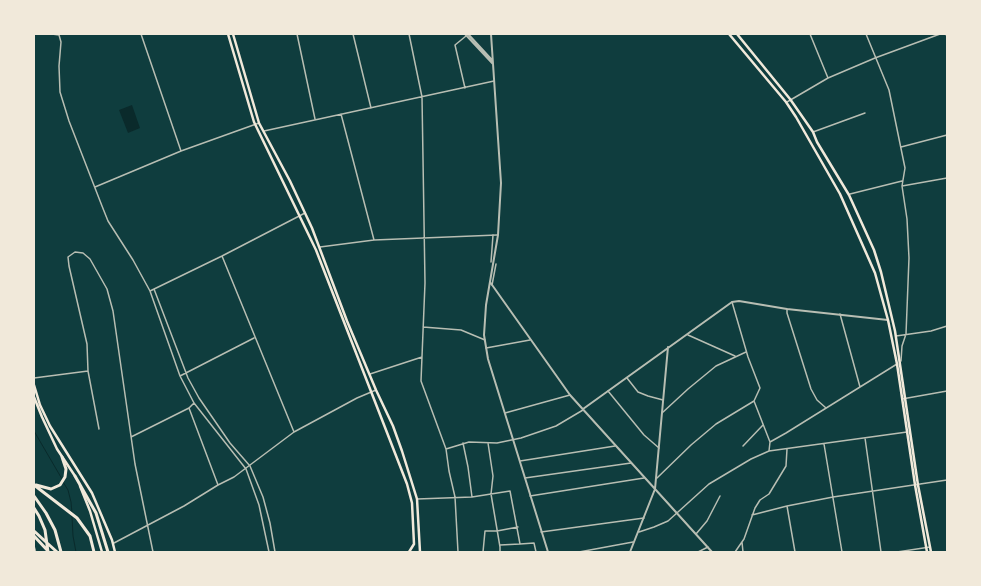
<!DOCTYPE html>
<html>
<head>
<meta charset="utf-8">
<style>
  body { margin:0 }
  #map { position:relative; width:981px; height:586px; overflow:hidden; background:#0f3d3e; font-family:Helvetica,sans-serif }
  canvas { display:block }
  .frame { position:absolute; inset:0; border:35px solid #f1e9da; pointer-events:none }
</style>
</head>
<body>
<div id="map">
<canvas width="981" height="586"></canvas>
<div class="frame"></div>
</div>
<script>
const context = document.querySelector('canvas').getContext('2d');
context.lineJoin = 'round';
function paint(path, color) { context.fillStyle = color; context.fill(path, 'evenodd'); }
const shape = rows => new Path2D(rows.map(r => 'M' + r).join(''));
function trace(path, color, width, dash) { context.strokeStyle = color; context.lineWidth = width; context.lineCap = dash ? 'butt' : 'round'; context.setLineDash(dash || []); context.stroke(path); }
paint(shape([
  [132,105,140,128,128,133,119,110]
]), '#0a2a2b');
trace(shape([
  [34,431,62,479],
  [63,482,68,490,71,502,72,513],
  [72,516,73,536,76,552]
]), '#0a2a2b', 1);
trace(shape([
  [34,545,36,552]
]), '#b8beb3', 1);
trace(shape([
  [491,262,493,235],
  [492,285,496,264]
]), '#b8beb3', 1.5);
trace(shape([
  [52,34,59,35,61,42,59,66,60,92,69,121,102,206,108,221,133,260,150,291,180,376,194,403,246,469,259,505,269,552],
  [141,34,181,151],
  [297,34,315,119],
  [353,34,371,108],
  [409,34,422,97,425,283,421,381,446,449,449,471,455,497,458,552],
  [810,34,828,78],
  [866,34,889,90,905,168,902,186,907,219,909,258,906,334,902,346,901,361],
  [946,34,947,37],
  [465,88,455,45,466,36],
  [787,102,828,78,875,58,940,34],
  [341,114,374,240],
  [264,131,494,81],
  [813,132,865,113],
  [901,147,947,135],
  [902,186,947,178],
  [95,187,181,151,259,123],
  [850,194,902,181],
  [320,247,374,240,497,235],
  [222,256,294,432],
  [154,289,188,378,199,398,230,443,250,466,263,497,270,523,275,552],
  [150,291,222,256,305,213],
  [732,302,748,357,760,388,754,401],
  [787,309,787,313,811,389,817,400,826,408],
  [840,314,860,387],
  [423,327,461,330,485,340],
  [688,335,735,356],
  [896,336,931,331,947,326],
  [486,348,530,340],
  [370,374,422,357],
  [180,376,254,338],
  [34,378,88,371],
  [627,378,638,392,648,396,663,400],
  [608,391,644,435,659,448],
  [902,399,947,391],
  [754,401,770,442,769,451],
  [189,408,218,485],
  [505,413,570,395],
  [662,413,688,389,716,366,746,352],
  [99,429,88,371,87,344,69,266,68,257,75,252,83,253,90,259,107,289,113,311,135,464,153,552],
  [131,437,189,408,194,403],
  [865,438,881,552],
  [770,442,786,433,897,364],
  [463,443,468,467,472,497],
  [488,443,493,476,491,494,500,547,500,552],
  [824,444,842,552],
  [743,446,763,425],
  [446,449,469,442,497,443,521,438,556,426,583,410],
  [520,461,615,446],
  [525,478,631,463],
  [657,478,691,445,716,424,754,401],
  [530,496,644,478],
  [417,499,472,497,510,491,520,544,534,543,536,552],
  [787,506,795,552],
  [752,515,787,506,833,497,947,480],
  [541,532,644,518],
  [639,532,654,527,668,521,709,484,751,459,769,451,907,432],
  [696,534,707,521,720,496],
  [742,542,743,552],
  [114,543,184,506,218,485,234,477,294,432,357,398,376,390],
  [500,545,520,544],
  [483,552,485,531,497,531,518,527],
  [579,552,633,542],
  [698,552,708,547],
  [735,552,744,539,755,508,760,500,769,494,786,466,787,449],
  [897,552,930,547]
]), '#b8beb3', 1.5);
trace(shape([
  [465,34,493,64],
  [468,34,492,60],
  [491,34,501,183,498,235,486,305,484,335,488,359,548,552],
  [490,282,570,395,712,552],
  [583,409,732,302,739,301,787,309,888,320],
  [630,552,655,489,668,347]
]), '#b8beb3', 2);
trace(shape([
  [228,34,254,122,316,250,407,484,412,503,414,544,409,552],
  [233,34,259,123,290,181,312,228,347,321,376,390,393,426,402,451,417,499,420,552],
  [34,385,40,405,50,426,92,493,112,540,115,552],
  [34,397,42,417,57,449,75,476],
  [80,486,90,511,102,552]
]), '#f1e9da', 2.5);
trace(shape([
  [729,34,786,102,796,117,840,194,875,273,888,320,897,364,915,485,927,552],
  [737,34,790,99,813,132,817,142,849,195,874,250,881,272,895,331,918,485,931,552]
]), '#f1e9da', 2.5);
trace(shape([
  [75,476,96,513,108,552],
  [34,485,77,518,90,536,94,552],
  [36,485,51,489,60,485,65,477,66,469,62,457],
  [34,496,46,513,55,530,61,552],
  [34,508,39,516,45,530,48,552],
  [34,531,57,552],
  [34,536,48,551]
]), '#f1e9da', 3);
</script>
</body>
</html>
